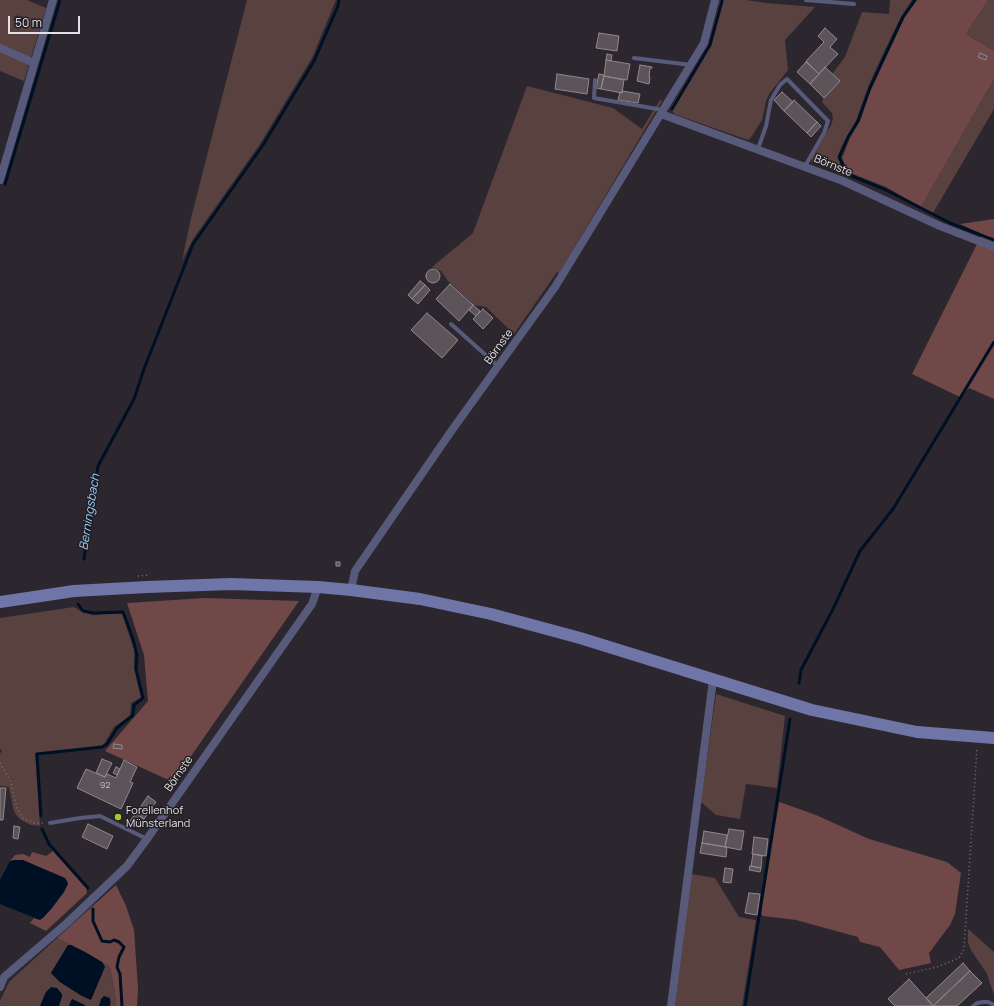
<!DOCTYPE html>
<html>
<head>
<meta charset="utf-8">
<style>
  body { margin:0 }
  #map { position:relative; width:994px; height:1006px; overflow:hidden; background:#2c272e; font-family:Manrope,sans-serif }
  canvas { display:block }
  .scale { position:absolute; left:8px; top:16px; width:72px; height:18px; box-sizing:border-box; border:2px solid #e2e0e4; border-top:0; padding-left:5px; font-size:12px; line-height:14px; white-space:nowrap; color:#e2e0e4; -webkit-text-stroke:3px #221e24; paint-order:stroke }
</style>
</head>
<body>
<div id="map">
<canvas width="994" height="1006"></canvas>
<div class="scale">50 m</div>
</div>
<script>
const context = document.querySelector('canvas').getContext('2d');
context.lineJoin = 'round';
function paint(path, color) { context.fillStyle = color; context.fill(path, 'evenodd'); }
const shape = rows => new Path2D(rows.map(r => 'M' + r).join(''));
function trace(path, color, width, dash) { context.strokeStyle = color; context.lineWidth = width; context.lineCap = dash ? 'butt' : 'round'; context.setLineDash(dash || []); context.stroke(path); }
function label(font, color, halo, rows, align = 'center') {
  context.font = font + ' Manrope,sans-serif'; context.lineWidth = 3; context.setLineDash([]); context.textBaseline = 'middle'; context.strokeStyle = halo; context.fillStyle = color; for (const [text, x, y, turn = 0] of rows) {
    context.save(); context.translate(x, y); context.rotate((+turn || 0) * Math.PI / 180); context.textAlign = isNaN(turn) ? turn : align; if (halo) context.strokeText(text, 0, 0); context.fillText(text, 0, 0); context.restore();
  }
}
paint(shape([
  [0,0,27,0,46,8,24,81,0,71],
  [247,0,336,0,312,58,260,144,193,239,182,261,191,218],
  [720,0,746,0,766,3,815,7,785,40,788,70,769,94,766,101,762,120,752,136,748,140,674,114,671,107,709,44],
  [890,0,912,0,901,17,883,54,868,87,856,121,847,137,838,156,846,175,812,162,811,158,831,125,833,119,832,113,822,102,832,74,845,57,862,12,889,14],
  [988,0,994,0,994,51,966,34],
  [994,79,994,109,933,213,921,207],
  [527,86,613,108,642,129,660,100,662,101,559,273,557,272,514,334,486,307,474,305,448,281,441,271,432,267,473,233],
  [74,607,82,612,93,615,122,613,134,650,134,668,141,698,131,703,130,716,114,727,103,746,35,753,40,826,31,825,21,820,16,815,13,808,9,787,0,786,0,753,2,752,0,748,0,618],
  [716,694,785,716,777,788,746,784,740,819,716,815,701,802],
  [691,874,715,878,739,917,756,920,742,1006,675,1006],
  [968,929,994,952,994,995,987,974,971,950,968,943],
  [57,938,85,952,110,967,115,993,116,1006,110,1006,111,1001,103,997,99,1006,85,1006,72,999,69,1006,59,1006,62,996,46,992,40,1006,0,1006,0,1001,9,982],
  [68,945,71,945,102,962,82,996,60,982,51,973]
]), '#594140');
paint(shape([
  [917,0,988,0,966,34,994,51,994,79,921,207,886,187,848,172,842,158,850,138,860,121,871,88,904,18],
  [994,219,994,399,969,388,960,397,912,374,982,234,960,224],
  [205,598,299,601,173,782,105,751,148,701,144,655,127,603],
  [779,802,788,805,816,815,869,839,947,862,961,873,955,914,950,925,929,953,931,963,899,970,880,947,860,942,858,937,796,920,763,916,761,913],
  [53,851,86,888,87,893,46,931,30,923,34,918,40,920,18,860,10,861,15,855,23,854,30,857,32,852,46,856],
  [116,885,126,906,134,930,138,988,137,1006,116,1006,115,993,110,967,85,952,57,938]
]), '#704847');
paint(shape([
  [14,860,23,860,65,878,67,881,68,884,64,892,52,908,43,918,40,920,0,904,0,880,8,865,10,861],
  [68,945,71,945,85,952,102,962,104,965,105,967,91,1000,82,996,60,982,51,973],
  [51,987,57,988,62,994,62,996,59,1006,40,1006,46,992],
  [104,996,110,998,110,1006,99,1006,101,999],
  [72,999,85,1005,85,1006,69,1006]
]), '#001024');
trace(shape([
  [915,0,903,17,870,88,858,121,848,137,839,157,847,174,886,190,950,223,994,240],
  [672,109,710,45,722,1],
  [5,184,60,0],
  [84,559,98,466,134,399,144,369,193,244,263,145,314,61,338,6,339,0],
  [799,683,801,670,833,609,860,551,893,509,994,342],
  [41,816,37,754,102,747,107,744,117,728,133,715,134,705,143,698,136,669,137,655,133,639,123,612,94,613,83,611,78,604],
  [42,829,49,844,88,888],
  [93,909,93,921,102,941,110,942,114,940,119,942,124,947,119,957,117,967,120,974,122,1006],
  [745,1006,790,719]
]), '#001024', 3);
const building = shape([
  [825,28,837,39,830,47,838,54,819,74,806,61,824,42,818,36,825,28],
  [599,33,619,36,617,51,596,48,599,33],
  [980,53,987,56,986,60,978,57,980,53],
  [607,54,612,55,611,61,606,60,607,54],
  [606,60,630,64,627,80,604,76,606,60],
  [806,62,819,74,810,84,797,72,806,62],
  [640,65,652,67,652,68,650,68,649,77,650,77,649,84,637,81,640,65],
  [825,67,840,81,824,98,810,84,825,67],
  [557,74,589,79,587,94,555,89,557,74],
  [599,74,604,75,601,89,596,88,599,74],
  [604,76,624,80,622,93,601,89,604,76],
  [622,91,640,94,638,103,618,100,620,92,622,93,622,91],
  [782,92,793,102,784,111,774,100,782,92],
  [794,100,817,122,807,133,784,111,794,100],
  [817,122,821,126,811,137,807,133,817,122],
  '426 276a7 7 0 1 1 14 0a7 7 0 1 1-14 0Z',
  [420,281,425,285,412,299,408,295,420,281],
  [450,284,473,305,459,321,436,299,450,284],
  [425,285,430,290,418,304,412,299,425,285],
  [473,305,480,311,476,316,469,310,473,305],
  [483,309,493,318,483,329,473,319,483,309],
  [427,313,458,340,442,358,411,330,427,313],
  [336,562,340,562,340,566,336,566,336,562],
  [114,744,122,745,122,749,113,748,114,744],
  [102,759,112,763,105,777,96,773,102,759],
  [124,760,137,767,130,782,133,783,121,809,77,788,86,769,105,777,107,774,116,778,124,760],
  [116,767,120,769,117,775,113,773,116,767],
  [0,788,6,788,3,820,0,820,0,788],
  [148,796,156,802,144,819,136,813,148,796],
  [136,813,144,819,138,827,130,821,136,813],
  [88,824,113,836,107,849,82,837,88,824],
  [14,826,20,827,18,839,13,838,14,826],
  [729,829,744,831,741,850,725,847,729,829],
  [704,831,727,835,725,847,702,843,704,831],
  [754,837,768,839,766,856,752,854,754,837],
  [702,843,727,847,726,857,700,853,702,843],
  [753,854,762,856,761,868,751,866,753,854],
  [750,866,761,868,760,872,749,870,750,866],
  [725,868,733,869,731,883,723,882,725,868],
  [749,893,760,894,757,915,745,913,749,893],
  [963,963,970,971,933,1006,926,998,963,963],
  [970,971,982,983,957,1006,933,1006,970,971],
  [909,979,926,998,933,1006,895,1006,888,999,909,979]
]);
paint(building, '#5c5458');
trace(building, '#91888c', 1);
trace(shape([
  [138,576,150,575],
  [0,763,11,782,17,809,23,818,34,823,44,823],
  [906,974,937,967,959,958,964,949,977,748]
]), '#757177', 1.5, [1, 3]);
trace(shape([
  [806,0,854,4],
  [634,58,691,65],
  [595,80,594,98,663,110],
  [758,149,766,126,771,100,780,85,787,79,828,121,824,133,805,166],
  [451,324,499,367],
  [50,823,80,818,100,816,147,839],
  [973,1006,977,1003,983,1002,988,1002,994,1005]
]), '#575a7a', 4);
trace(shape([
  [0,48,34,63],
  [661,114,843,181,940,226,994,247],
  [0,180,53,0],
  [351,590,355,571,452,430,555,287,704,43,715,0],
  [0,987,4,977,67,923,127,866,147,839,312,604,318,587],
  [671,1006,713,680]
]), '#575a7a', 8);
trace(shape([
  [0,602,74,591,147,587,231,584,318,587,351,590,420,599,491,614,580,638,812,710,917,732,994,738]
]), '#7075a7', 12);
for (const [x, y, r, color] of [
  [118,817,4,"#a0c92c"]
]) { const dot = new Path2D(); dot.arc(x, y, r, 0, 2 * Math.PI); context.fillStyle = color; context.fill(dot); trace(dot, '#221e24', 1.5); }
label('9px', '#c0bdc1', null, [
  ["92",105,785]
]);
label('11px', '#e2e0e4', '#221e24', [
  ["Börnste",833,166,22],
  ["Börnste",499,347,-54],
  ["Börnste",179,774,-55]
]);
label('11px', '#e2e0e4', '#221e24', [
  ["Forellenhof",126,811],
  ["Münsterland",126,824]
], 'left');
label('italic 12px', '#9acefc', '#221e24', [
  ["Berningsbach",90,512,-81]
]);
</script>
</body>
</html>
